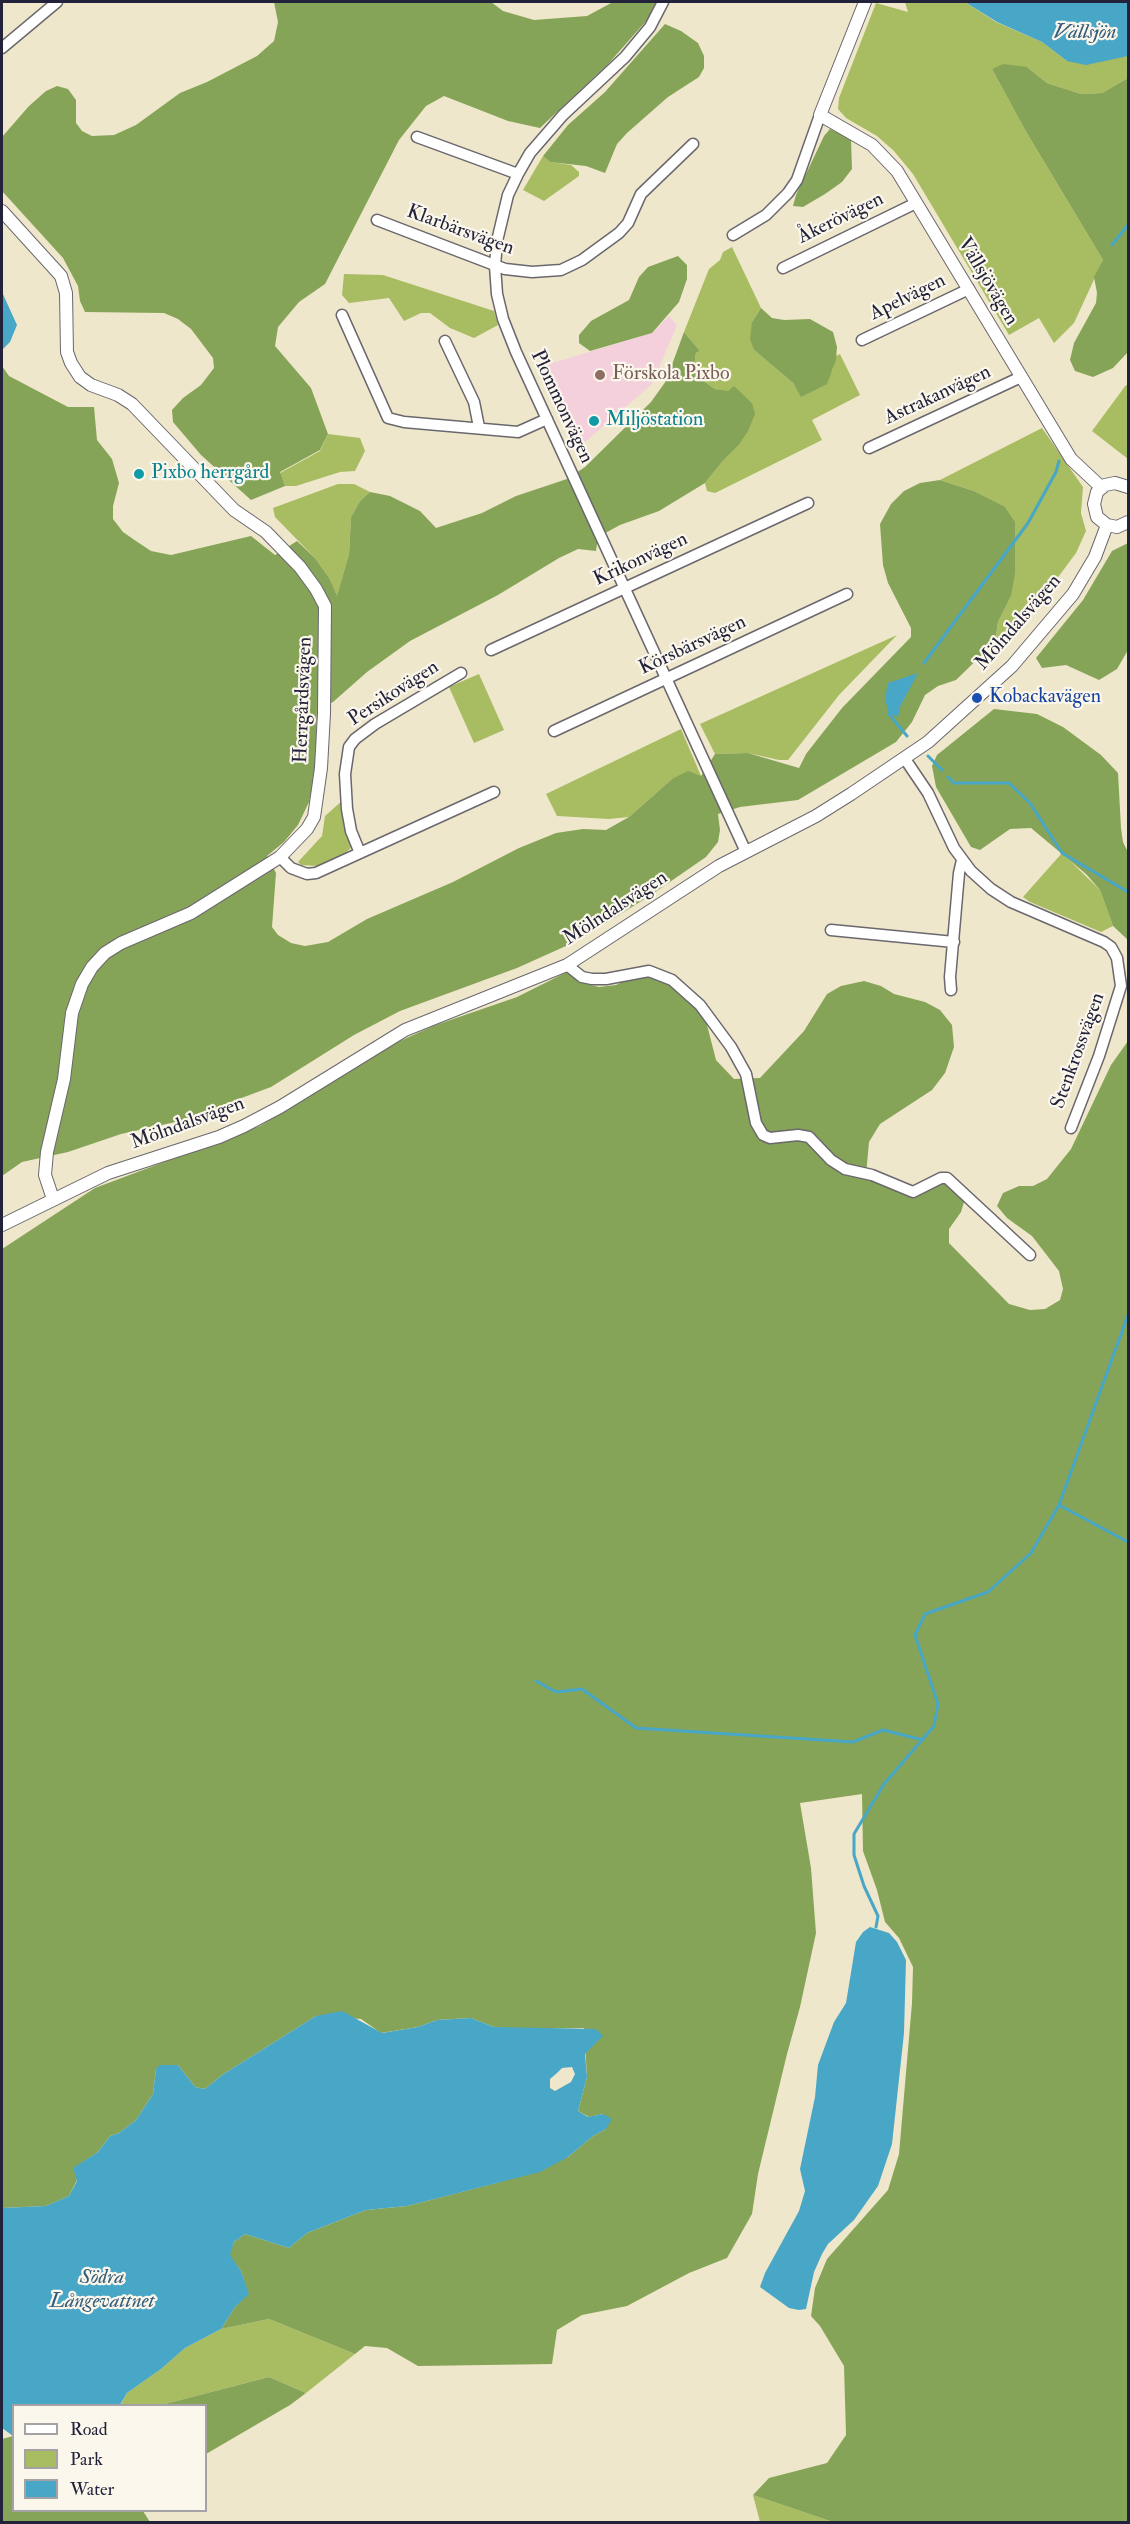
<!DOCTYPE html>
<html>
<head>
<meta charset="utf-8">
<style>
  body { margin:0 }
  #map { position:relative; width:1130px; height:2524px; overflow:hidden; background:#efe7cb; font-family:"IM FELL Double Pica",serif }
  canvas { display:block }
  .frame { position:absolute; inset:0; border:3px solid #22223b; pointer-events:none }
  .legend { position:absolute; left:12px; top:2404px; width:195px; height:108px; box-sizing:border-box; background:#fbf7ec; border:2px solid #a4a2a5; margin:0; padding:8px 10px; list-style:none; font-size:18px; color:#22223b }
  .legend li { display:flex; align-items:center; gap:12px; height:30px }
  .legend b { width:30px; border:2px solid #a4a2a5 }
</style>
</head>
<body>
<div id="map">
<canvas width="1130" height="2524"></canvas>
<div class="frame"></div>
<ul class="legend">
<li><b style="height:8px;background:#fff"></b>Road</li>
<li><b style="height:16px;background:#a8bc61"></b>Park</li>
<li><b style="height:16px;background:#48a6c7"></b>Water</li>
</ul>
</div>
<script>
const context = document.querySelector('canvas').getContext('2d');
context.lineJoin = 'round';
function paint(path, color) { context.fillStyle = color; context.fill(path, 'evenodd'); }
const shape = rows => new Path2D(rows.map(r => 'M' + r).join(''));
function trace(path, color, width, dash) { context.strokeStyle = color; context.lineWidth = width; context.lineCap = dash ? 'butt' : 'round'; context.setLineDash(dash || []); context.stroke(path); }
function label(font, color, halo, rows, align = 'center') {
  context.font = font + ' "IM FELL Double Pica",serif'; context.lineWidth = 4.5; context.setLineDash([]); context.textBaseline = 'middle'; context.strokeStyle = halo; context.fillStyle = color; for (const [text, x, y, turn = 0] of rows) {
    context.save(); context.translate(x, y); context.rotate((+turn || 0) * Math.PI / 180); context.textAlign = isNaN(turn) ? turn : align; if (halo) context.strokeText(text, 0, 0); context.fillText(text, 0, 0); context.restore();
  }
}
paint(shape([
  [669,316,677,325,652,384,577,449,539,367,652,333]
]), '#f4cfdc');
paint(shape([
  [905,2,965,2,996,22,1042,42,1067,61,1128,56,1128,78,1102,93,1081,94,1047,83,1027,67,992,69,1025,130,1103,260,1074,323,1054,343,1039,318,1009,335,913,174,894,151,877,136,846,118,838,109,839,98,876,3,908,12],
  [543,156,550,162,571,165,579,172,579,176,544,201,523,190],
  [732,247,761,308,752,322,754,350,793,383,801,396,832,371,836,356,840,354,860,395,812,420,822,440,715,493,707,491,705,483,722,462,738,446,752,403,743,395,715,389,698,377,694,366,696,353,700,351,684,332,709,269,720,260,723,252],
  [344,274,383,275,494,311,498,325,474,338,450,328,430,313,421,313,404,321,389,298,349,303,342,295],
  [1126,385,1128,387,1128,459,1092,431],
  [1042,428,1083,487,1081,513,1086,531,1076,553,1053,584,995,642,998,622,1011,596,1004,506,974,491,940,480],
  [328,434,360,438,365,451,355,471,340,472,296,486,285,486,280,473,320,451],
  [338,484,354,484,370,492,360,501,351,517,349,554,337,597,330,579,315,558,275,517,273,508],
  [897,635,839,695,788,760,779,760,748,753,715,754,700,724],
  [479,674,504,730,474,743,449,687],
  [681,729,701,776,672,779,629,817,609,819,557,816,546,794],
  [343,800,351,848,344,854,319,866,301,865,298,862,322,836,325,816],
  [1062,853,1100,890,1113,926,1101,932,1030,902,1023,897],
  [269,2319,355,2354,306,2393,269,2377,161,2405,120,2406,127,2393,161,2369,185,2348,221,2329],
  [753,2495,833,2522,760,2522]
]), '#a8bc61');
paint(shape([
  [274,2,491,2,503,11,534,20,587,16,613,2,656,2,647,20,609,63,540,128,508,121,444,96,426,106,399,140,325,284,299,302,278,327,275,346,311,388,328,434,320,450,280,472,285,486,251,500,201,455,173,422,172,410,183,398,201,385,214,368,213,358,191,329,178,319,164,313,85,312,80,301,78,286,63,258,2,191,2,137,29,106,46,91,57,86,68,89,76,100,76,123,82,131,92,136,114,135,136,125,180,93,207,82,257,56,274,41,278,22],
  [665,24,681,31,698,43,704,56,704,68,699,77,668,97,627,133,617,144,605,173,586,166,550,162,543,156,568,125,605,92],
  [1003,64,1027,67,1047,83,1081,94,1102,93,1128,78,1128,352,1113,368,1093,377,1075,371,1070,360,1074,343,1096,303,1097,293,1094,277,1103,260,1025,130,992,69],
  [830,129,851,139,852,169,842,182,825,194,803,207,793,206,796,195,824,136],
  [678,256,687,265,687,279,679,302,652,333,590,351,579,343,579,335,591,321,629,300,639,277,648,267],
  [761,308,772,318,784,320,810,319,833,332,837,347,836,360,827,384,801,397,793,383,754,350,750,339,752,322],
  [684,332,700,351,696,353,694,366,698,377,715,389,728,391,734,386,752,403,755,414,748,431,738,446,722,462,705,483,659,511,620,525,598,537,596,551,578,549,559,558,498,595,410,641,367,672,333,702,317,709,315,773,309,802,298,825,284,842,267,856,276,873,272,927,278,935,291,943,305,946,328,942,367,919,453,882,519,848,556,833,583,829,606,830,629,817,672,779,688,771,701,776,715,754,748,753,799,768,806,754,842,708,911,637,911,628,888,583,883,565,880,524,891,504,904,491,920,483,940,480,974,491,1004,506,1015,522,1015,573,1011,596,998,622,995,642,956,680,938,686,925,695,912,722,896,742,798,800,740,807,718,814,720,830,718,842,706,857,648,897,577,941,517,968,400,1011,354,1035,271,1087,180,1121,121,1134,68,1152,22,1162,2,1176,2,366,9,376,68,407,94,407,97,440,112,459,119,483,113,506,113,519,123,532,136,541,151,551,171,555,251,536,275,555,297,541,315,558,330,579,337,596,349,554,351,517,360,501,370,492,390,496,420,511,436,528,482,513,516,496,567,479,585,467,651,402,666,381],
  [1128,543,1128,650,1117,669,1099,680,1066,665,1042,668,1036,658,1083,600,1112,551],
  [994,709,1037,714,1063,727,1101,755,1118,773,1121,828,1123,842,1128,852,1128,940,1113,926,1100,890,1086,874,1031,828,1010,829,980,850,971,847,936,787,932,766,937,755],
  [567,972,583,983,599,987,616,985,636,975,648,974,660,978,693,1001,706,1021,716,1060,734,1079,760,1078,804,1031,827,994,841,986,864,981,881,986,894,994,925,1002,940,1010,952,1025,954,1047,945,1073,932,1090,880,1124,869,1142,866,1175,915,1188,935,1181,951,1183,961,1195,964,1202,961,1212,949,1229,949,1243,1009,1304,1030,1310,1045,1309,1060,1300,1063,1289,1059,1271,1032,1236,1007,1218,997,1206,1003,1193,1019,1186,1033,1186,1047,1179,1071,1149,1111,1065,1128,1041,1128,2522,833,2522,753,2495,769,2478,827,2463,846,2435,844,2366,820,2326,811,2316,815,2288,827,2259,888,2190,899,2154,912,2003,913,1967,899,1938,885,1922,877,1890,863,1851,862,1794,800,1803,811,1868,816,1933,800,2007,787,2054,758,2174,752,2214,727,2258,689,2273,627,2306,582,2315,557,2330,552,2364,418,2366,387,2348,365,2346,355,2354,269,2319,221,2329,235,2307,248,2293,241,2271,229,2255,234,2242,245,2234,289,2248,307,2233,366,2210,407,2206,500,2182,568,2157,593,2136,606,2129,603,2114,589,2117,578,2111,587,2077,584,2028,524,2029,494,2027,471,2018,437,2020,418,2027,381,2033,361,2019,316,2016,222,2075,205,2089,195,2087,178,2065,156,2069,153,2094,136,2120,119,2133,110,2136,98,2152,74,2168,77,2180,69,2196,46,2206,2,2208,2,1249,95,1188,260,1126,387,1047,433,1026,517,997],
  [269,2377,306,2393,290,2405,206,2454,206,2406,161,2405],
  [13,2436,14,2510,143,2511,150,2522,2,2522,2,2439]
]), '#86a457');
paint(shape([
  [965,2,1128,2,1128,56,1086,65,1067,61,1042,42,997,22],
  [2,292,17,325,10,342,2,350],
  [918,673,900,707,898,717,889,714,885,699,888,683],
  [870,1927,889,1933,897,1942,906,1960,904,2033,892,2144,878,2186,854,2220,828,2244,822,2254,814,2272,806,2309,799,2310,789,2308,760,2287,765,2273,799,2211,805,2191,800,2169,815,2097,818,2065,834,2022,846,2003,856,1942,863,1932],
  [342,2011,382,2033,418,2027,437,2020,471,2018,494,2027,596,2029,603,2036,585,2054,587,2077,578,2111,588,2117,603,2114,612,2119,606,2129,593,2136,568,2157,540,2172,407,2206,366,2210,307,2233,289,2248,245,2234,234,2242,230,2255,241,2271,249,2294,235,2307,221,2329,185,2348,161,2369,127,2393,120,2405,14,2406,13,2436,2,2428,2,2208,46,2206,69,2196,77,2181,73,2168,98,2152,110,2136,119,2133,136,2120,153,2094,156,2069,160,2065,178,2065,195,2087,205,2089,222,2075,316,2016],
  [572,2067,575,2074,571,2082,555,2091,550,2088,550,2079,557,2073,562,2068]
]), '#48a6c7');
trace(shape([
  [1112,245,1128,225],
  [924,663,1028,523,1056,472,1059,461],
  [890,712,889,714,907,736],
  [928,756,942,770],
  [948,777,954,783,1009,783,1030,803,1062,853,1128,892],
  [1059,1505,1128,1542],
  [536,1681,556,1692,582,1689,636,1728,853,1742,883,1730,923,1740],
  [876,1927,878,1916,864,1886,854,1855,854,1834,884,1784,934,1726,938,1704,915,1635,925,1614,988,1592,1031,1553,1059,1505,1128,1315]
]), '#48a6c7', 3);
const minor = shape([
  [663,2,650,27,625,57,563,115,530,153,518,174,508,195,497,241,495,266,497,294,503,319,516,352,746,852],
  [2,48,57,2],
  [417,137,518,174],
  [377,220,505,269,532,272,561,270,582,260,619,233,628,223,641,194,693,144],
  [733,235,766,215,788,193,797,180,820,115],
  [783,268,916,203],
  [342,315,388,418,404,422,518,432,547,419],
  [862,340,969,289],
  [445,341,474,402,479,427],
  [869,448,1021,377],
  [491,650,808,503],
  [554,731,847,594],
  [905,759,928,793,954,848,971,871,991,889,1011,902,1104,942,1111,947,1117,958,1121,986,1099,1056,1071,1128],
  [360,853,351,831,347,809,345,774,349,747,355,739,375,724,461,673],
  [280,857,291,868,307,874,316,873,494,792],
  [831,930,954,942],
  [567,965,582,977,592,979,606,979,649,971,672,980,700,1005,731,1047,746,1074,756,1123,763,1135,770,1138,798,1135,809,1137,831,1160,845,1169,872,1175,913,1192,941,1178,947,1178,1030,1255],
  [951,990,950,977,959,873,962,860]
]);
const tertiary = shape([
  [865,2,820,115,872,145,897,171,1071,459,1102,488],
  [2,211,61,276,66,293,67,352,71,363,80,377,91,385,118,395,132,404,234,510,266,532,300,567,316,589,325,606,324,713,321,768,314,817,307,829,280,857,191,913,121,943,105,953,92,967,82,984,72,1013,64,1079,47,1152,45,1175,53,1199],
  [1128,487,1115,483,1105,485,1097,492,1094,504,1097,517,1107,525,1117,527,1128,522],
  [2,1225,108,1173,219,1137,244,1126,280,1107,405,1030,567,965,719,866,816,816,851,794,928,742,1012,666,1073,594,1095,557,1107,525]
]);
trace(minor, '#6a676d', 13);
trace(tertiary, '#6a676d', 14);
trace(minor, '#fff', 10);
trace(tertiary, '#fff', 12);
for (const [x, y, r, color] of [
  [600,375,6,"#8d6e63"],
  [594,421,6,"#0f9aa8"],
  [139,474,6,"#0f9aa8"],
  [977,698,6,"#1a4fb4"]
]) { const dot = new Path2D(); dot.arc(x, y, r, 0, 2 * Math.PI); context.fillStyle = color; context.fill(dot); trace(dot, '#fbf7ec', 2); }
label('20px', '#22223b', '#fbf7ec', [
  ["Åkerövägen",841,219,-26],
  ["Klarbärsvägen",460,231,20],
  ["Vällsjövägen",987,282,59],
  ["Apelvägen",908,298,-26],
  ["Astrakanvägen",938,396,-25],
  ["Plommonvägen",561,407,65],
  ["Krikonvägen",641,560,-25],
  ["Mölndalsvägen",1019,623,-49],
  ["Körsbärsvägen",693,646,-25],
  ["Persikovägen",394,694,-33],
  ["Herrgårdsvägen",304,700,-88],
  ["Mölndalsvägen",616,909,-33],
  ["Stenkrossvägen",1079,1051,-70],
  ["Mölndalsvägen",188,1124,-20]
]);
label('20px', '#785e54', '#fbf7ec', [
  ["Förskola Pixbo",612,375]
], 'left');
label('20px', '#0d838f', '#fbf7ec', [
  ["Miljöstation",606,421],
  ["Pixbo herrgård",151,474]
], 'left');
label('20px', '#164399', '#fbf7ec', [
  ["Kobackavägen",989,698]
], 'left');
label('italic 21px', '#335d7a', '#fbf7ec', [
  ["Vällsjön",1085,33],
  ["Södra",102,2278],
  ["Långevattnet",102,2302]
]);
</script>
</body>
</html>
